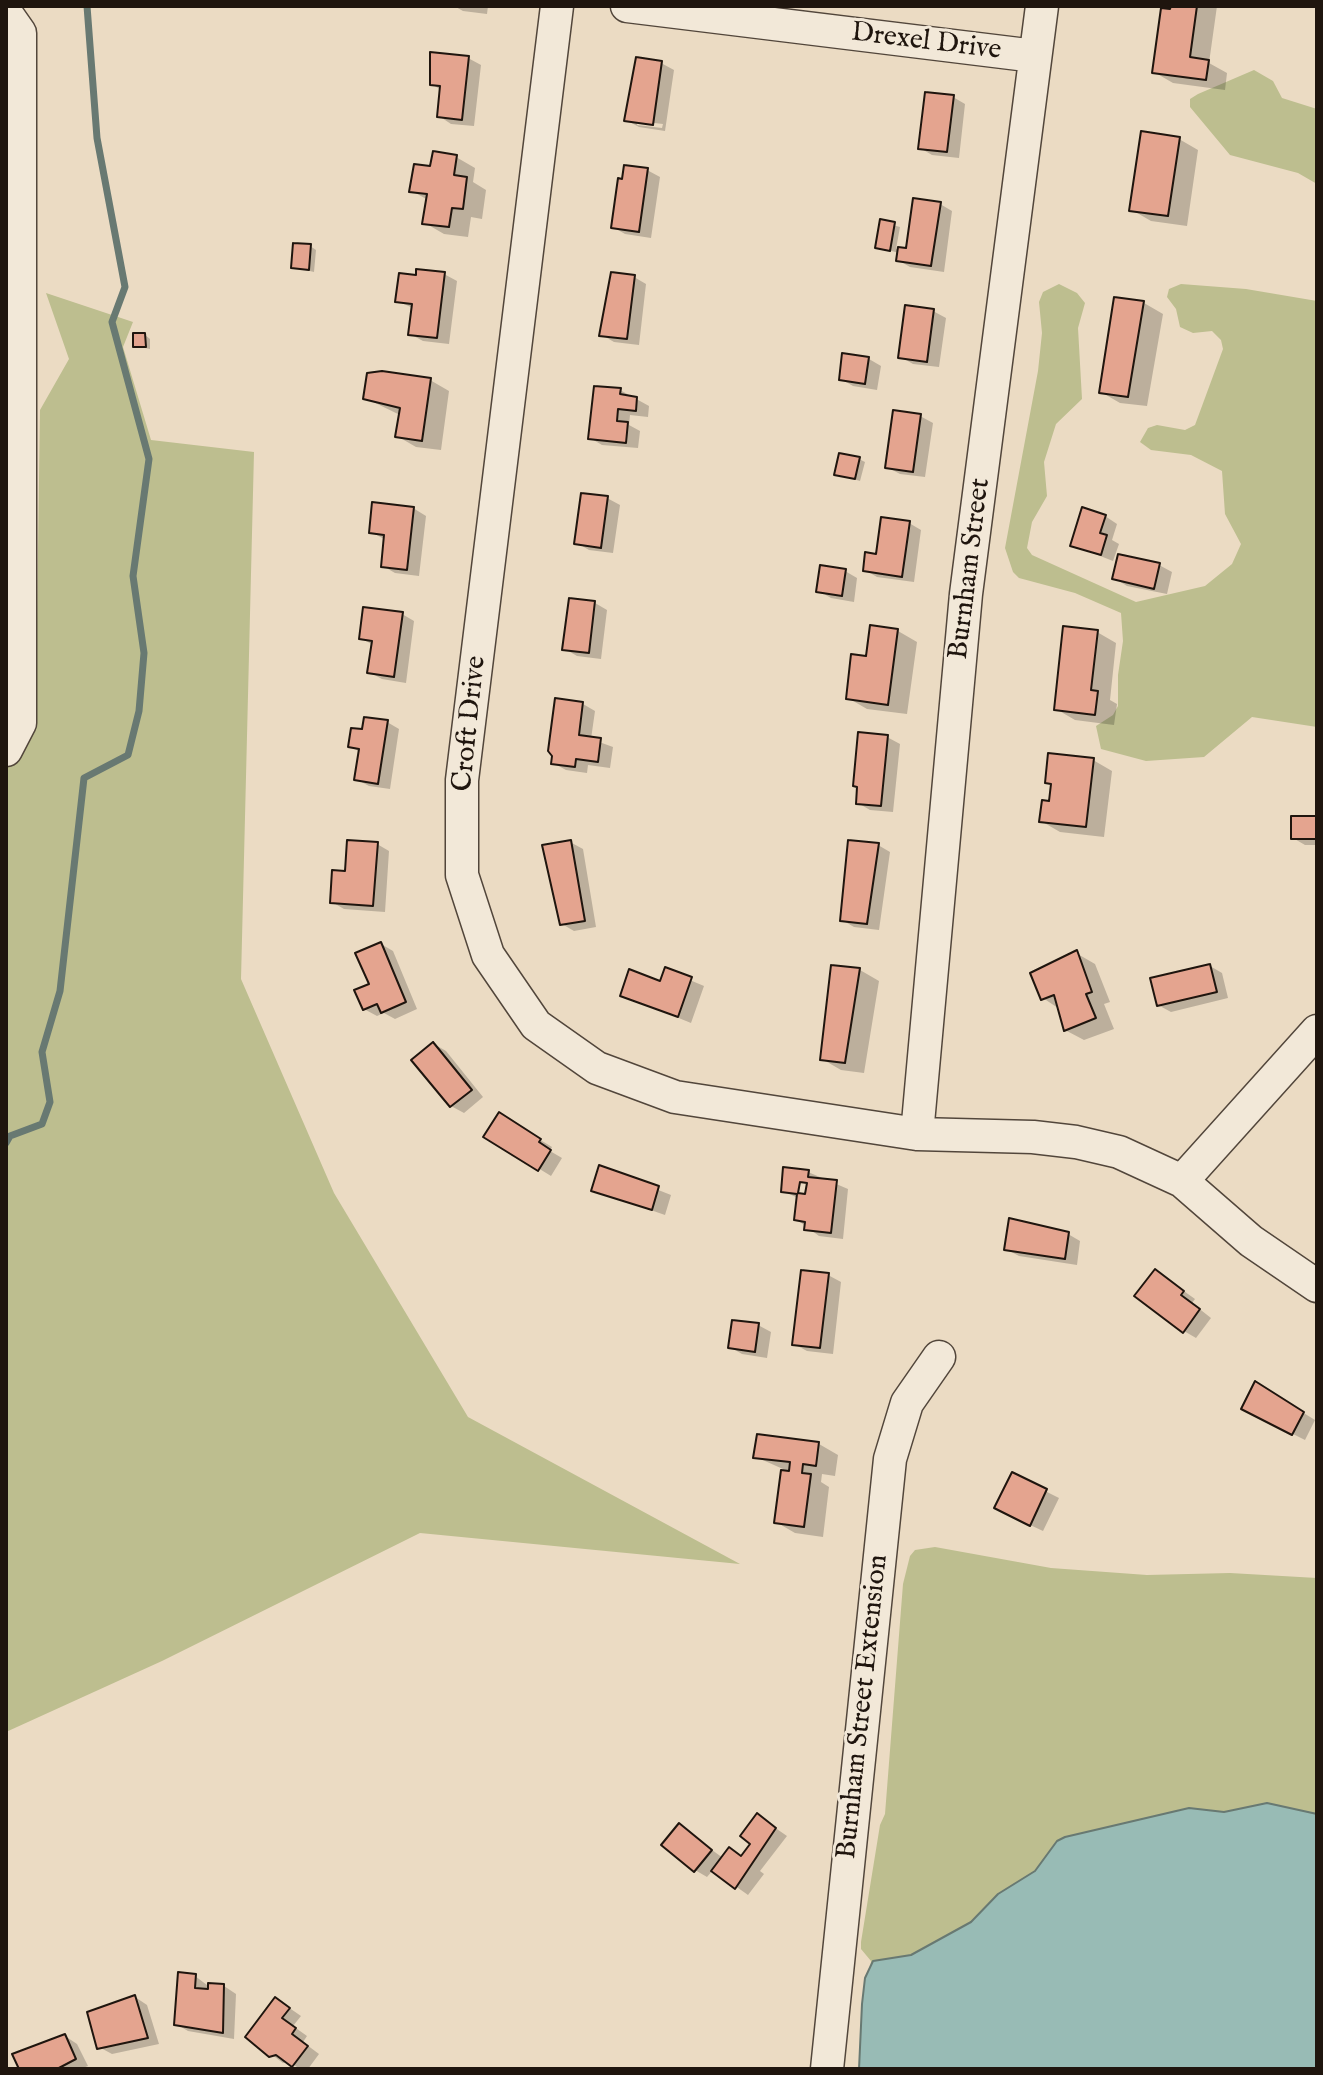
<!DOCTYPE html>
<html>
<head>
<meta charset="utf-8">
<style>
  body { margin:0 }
  #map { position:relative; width:1323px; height:2075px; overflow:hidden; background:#ebdbc3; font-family:"IM FELL English",serif }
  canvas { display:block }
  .frame { position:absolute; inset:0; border:8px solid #1f150e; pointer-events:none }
</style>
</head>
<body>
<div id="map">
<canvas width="1323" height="2075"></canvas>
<div class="frame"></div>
</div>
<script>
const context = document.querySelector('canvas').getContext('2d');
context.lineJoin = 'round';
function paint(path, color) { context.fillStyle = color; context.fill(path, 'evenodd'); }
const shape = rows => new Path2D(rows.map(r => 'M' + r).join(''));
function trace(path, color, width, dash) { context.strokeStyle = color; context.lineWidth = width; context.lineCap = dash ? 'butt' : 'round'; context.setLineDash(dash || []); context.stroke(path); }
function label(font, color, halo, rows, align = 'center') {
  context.font = font + ' "IM FELL English",serif'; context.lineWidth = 6; context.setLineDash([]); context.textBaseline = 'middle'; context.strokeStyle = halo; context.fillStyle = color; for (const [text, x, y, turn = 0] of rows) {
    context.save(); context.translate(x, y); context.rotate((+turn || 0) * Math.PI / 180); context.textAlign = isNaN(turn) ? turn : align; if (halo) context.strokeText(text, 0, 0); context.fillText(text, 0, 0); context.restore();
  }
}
paint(shape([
  [1254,70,1273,81,1282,98,1317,109,1317,184,1298,173,1230,155,1190,107,1190,99,1198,94],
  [1059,284,1077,293,1085,303,1078,328,1082,399,1056,424,1044,462,1047,496,1032,522,1027,548,1032,555,1136,602,1205,586,1232,564,1241,544,1225,514,1222,471,1191,455,1151,450,1140,442,1148,428,1157,425,1185,430,1195,425,1223,349,1221,340,1212,331,1193,333,1180,327,1176,309,1167,297,1169,289,1181,284,1246,289,1317,301,1317,727,1252,717,1204,757,1146,761,1101,749,1096,726,1113,715,1118,706,1118,675,1123,641,1121,613,1075,593,1019,578,1013,572,1005,548,1038,371,1042,333,1039,302,1043,292],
  [46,293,133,322,123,347,151,440,254,452,241,979,334,1193,468,1417,740,1564,420,1533,162,1661,6,1732,6,731,36,693,40,410,69,359],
  [935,1547,1051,1568,1147,1575,1230,1573,1317,1578,1317,2069,860,2069,871,1961,861,1949,861,1942,880,1825,885,1814,903,1584,910,1556,915,1550]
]), '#bdbe8f');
const water = shape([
  [1267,1803,1317,1814,1317,2069,859,2069,862,2004,865,1978,873,1961,911,1955,971,1922,998,1894,1035,1871,1057,1841,1065,1837,1189,1808,1224,1812,1267,1803]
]);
paint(water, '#98bbb5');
trace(water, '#687972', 2);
paint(shape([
  [454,6,488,6,487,14,463,11],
  [1173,6,1217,6,1209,63,1227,73,1225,90,1173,83,1154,72],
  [468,58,481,65,474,126,451,124,439,116,441,90,432,84],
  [661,63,674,70,665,131,639,127,626,120],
  [637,121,663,124,662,128,637,125],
  [953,97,965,104,959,158,932,155,920,148],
  [1179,139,1198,150,1187,226,1151,221,1132,210],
  [456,157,475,168,473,182,486,190,482,219,471,217,468,237,444,234,425,223,428,200,412,191,432,168],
  [647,170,660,177,651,238,625,234,613,227],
  [940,204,952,211,944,272,910,267,898,260,899,253,877,247,881,222,900,227,896,249,908,251],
  [310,246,316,250,314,272,293,267],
  [444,274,457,281,449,344,423,341,410,334,413,308,397,301,417,277],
  [634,277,646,284,639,345,614,342,602,335,608,287],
  [1144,303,1163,314,1147,406,1120,403,1101,392],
  [933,311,946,318,939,367,913,364,901,357],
  [145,335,150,339,150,349,135,346],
  [844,355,869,359,881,366,877,390,853,386,841,379],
  [430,380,449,391,441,450,416,447,397,436,400,415,365,398],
  [620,390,649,406,648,417,630,415,629,425,640,431,638,448,602,445,590,438],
  [920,416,933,423,925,477,900,474,887,467],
  [859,459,865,462,860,481,836,474],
  [607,498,620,505,613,553,589,550,577,543],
  [413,508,426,516,419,576,395,573,383,566,386,540,371,532],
  [1105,516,1117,524,1112,540,1119,544,1113,561,1072,545],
  [909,523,921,530,914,582,877,577,865,570],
  [1159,565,1172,572,1167,594,1127,586,1114,578],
  [845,571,857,578,854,602,831,598,819,591],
  [595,603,607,610,601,659,577,656,565,649],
  [402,614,414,621,406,683,382,679,369,672,373,645,361,638],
  [872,627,898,631,917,642,907,714,867,709,848,698,868,658],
  [1097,632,1116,643,1110,700,1117,704,1114,725,1075,720,1056,709],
  [583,704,595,711,591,739,613,747,610,768,588,765,587,773,566,770,553,763],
  [387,722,399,729,390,789,369,786,356,779,360,752,350,746,364,732],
  [887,737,900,744,893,812,870,810,858,803],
  [1093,760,1112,771,1104,837,1060,832,1041,821,1051,803,1053,786,1047,782],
  [1317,818,1317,845,1305,845,1293,838],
  [570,842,583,849,596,927,574,931,562,924],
  [377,844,389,851,385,912,344,909,332,902,347,874],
  [878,845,890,852,879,930,854,927,842,920],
  [381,944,393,951,417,1009,395,1019,384,1013,377,1016,364,1009],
  [1076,953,1095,964,1110,1002,1104,1004,1114,1029,1084,1040,1065,1030,1058,1008,1043,998],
  [1210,966,1222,973,1228,998,1171,1012,1158,1005],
  [666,970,704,986,691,1023,622,995,662,983],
  [860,970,879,981,864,1073,841,1070,822,1059],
  [434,1044,446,1051,483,1097,464,1113,451,1106],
  [499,1115,552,1147,550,1151,562,1158,551,1176,486,1136],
  [600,1167,671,1195,665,1215,593,1190],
  [808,1172,848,1189,843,1239,819,1236,796,1219,798,1198,783,1191],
  [798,1180,809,1182,807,1197,796,1195],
  [1068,1234,1080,1241,1077,1265,1019,1256,1006,1249],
  [828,1275,841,1282,833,1354,807,1351,794,1344],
  [1167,1279,1195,1299,1192,1303,1211,1318,1196,1338,1184,1331],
  [758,1325,771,1332,767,1358,742,1354,730,1347],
  [1268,1391,1315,1420,1305,1440,1255,1415],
  [819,1444,838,1455,835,1476,822,1474,821,1482,829,1487,823,1537,795,1533,776,1522,783,1469,756,1457],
  [1013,1475,1059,1498,1043,1531,1009,1515],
  [758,1816,787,1836,760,1871,764,1874,748,1895,713,1870,707,1877,695,1870,679,1826,723,1858,742,1857,753,1844],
  [195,1976,207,1985,224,1986,236,1994,234,2039,188,2031,176,2024],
  [135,1997,147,2005,159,2044,112,2054,99,2047],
  [288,2007,301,2016,293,2026,307,2036,303,2042,319,2054,308,2069,300,2069,288,2061,283,2063,248,2037],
  [65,2036,77,2044,88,2066,80,2069,21,2069,15,2055]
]), '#0003');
trace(shape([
  [6,1143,10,1136,42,1124,50,1102,42,1052,60,991,84,778,128,755,139,711,144,653,133,576,149,459,112,322,125,287,97,138,87,6]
]), '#687972', 7);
const building = shape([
  [1171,6,1197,6,1190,57,1209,60,1206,80,1152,73,1161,8,1170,9,1171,6],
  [430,52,469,56,462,120,437,117,440,86,430,85,430,52],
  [636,57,662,61,653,125,624,121,636,57],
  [925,92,954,95,947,152,918,149,925,92],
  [1141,131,1180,137,1168,216,1129,211,1141,131],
  [433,151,457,155,454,175,467,177,463,209,452,208,449,227,422,224,427,194,409,192,414,164,430,166,433,151],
  [624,165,648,168,639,232,611,228,618,178,622,179,624,165],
  [913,198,941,202,931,266,896,261,898,247,906,248,913,198],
  [880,219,895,222,890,251,875,248,880,219],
  [293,243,311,244,309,270,291,268,293,243],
  [416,269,445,272,437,338,408,335,412,304,395,302,399,273,416,275,416,269],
  [611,272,635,275,627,339,599,336,611,272],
  [1114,297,1144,301,1128,397,1099,393,1114,297],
  [905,305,934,309,927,362,898,358,905,305],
  [133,333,145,333,146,347,133,347,133,333],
  [842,353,869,357,865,384,839,380,842,353],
  [382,371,431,378,422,441,395,437,400,408,363,399,367,373,382,371],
  [594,386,621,388,620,394,637,397,636,411,618,409,617,421,628,422,626,443,588,439,594,386],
  [893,410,921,414,913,472,885,468,893,410],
  [839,453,860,457,855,479,834,475,839,453],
  [581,493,608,496,601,548,574,544,581,493],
  [372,502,414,507,407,570,381,567,384,535,369,533,372,502],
  [1082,507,1106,515,1100,533,1107,535,1101,555,1070,546,1082,507],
  [881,517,910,521,902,577,863,571,865,552,876,554,881,517],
  [1118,554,1160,563,1154,589,1112,579,1118,554],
  [820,565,846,569,842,596,816,592,820,565],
  [569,598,595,601,589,653,562,650,569,598],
  [363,607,403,612,394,677,367,673,372,641,359,639,363,607],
  [870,625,898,629,888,705,846,699,851,654,866,656,870,625],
  [1063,626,1098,630,1091,690,1098,691,1095,715,1054,710,1063,626],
  [555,698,583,702,579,735,601,738,598,762,576,759,575,767,551,764,552,756,548,751,555,698],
  [364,717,388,720,378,784,354,780,359,749,348,747,351,728,362,729,364,717],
  [858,732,888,735,881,806,856,804,857,787,853,786,858,732],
  [1048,753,1094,758,1086,827,1039,822,1042,800,1049,801,1051,784,1045,783,1048,753],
  [1291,816,1317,816,1317,839,1291,839,1291,816],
  [347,840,378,842,373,906,330,903,332,870,345,871,347,840],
  [571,840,585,921,560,925,542,845,571,840],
  [848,840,879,843,867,924,840,921,848,840],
  [381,942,406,1002,381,1013,377,1004,363,1010,354,990,369,984,355,953,381,942],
  [1077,950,1092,992,1086,994,1096,1018,1064,1031,1054,995,1041,1000,1030,973,1077,950],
  [1210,964,1217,992,1157,1006,1150,978,1210,964],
  [831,965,860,968,845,1063,820,1060,831,965],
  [665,967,692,977,678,1017,620,996,629,969,660,981,665,967],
  [433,1042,472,1090,450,1107,411,1060,433,1042],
  [499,1112,541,1139,539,1142,551,1150,538,1171,483,1137,499,1112],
  [599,1165,659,1186,652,1210,591,1191,599,1165],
  [783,1167,809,1170,808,1177,837,1180,831,1233,804,1230,805,1222,794,1220,797,1194,781,1192,783,1167],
  [800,1182,807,1183,805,1194,798,1193,800,1182],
  [1009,1218,1069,1232,1065,1259,1004,1250,1009,1218],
  [1155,1269,1184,1291,1181,1295,1200,1309,1183,1333,1134,1296,1155,1269],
  [801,1270,829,1273,820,1348,792,1345,801,1270],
  [732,1320,759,1323,755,1352,728,1348,732,1320],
  [1255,1381,1304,1412,1292,1435,1241,1409,1255,1381],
  [757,1434,819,1442,816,1466,803,1464,802,1473,811,1474,804,1527,774,1523,781,1470,789,1471,790,1462,753,1458,757,1434],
  [1012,1472,1047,1489,1030,1526,994,1508,1012,1472],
  [757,1813,776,1828,735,1889,711,1871,729,1847,741,1856,750,1844,740,1836,757,1813],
  [679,1823,712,1850,694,1872,661,1845,679,1823],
  [178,1972,196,1974,195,1988,208,1989,208,1983,224,1984,223,2033,174,2025,178,1972],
  [135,1995,148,2038,97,2049,87,2012,135,1995],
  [275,1997,290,2008,282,2018,296,2028,292,2034,308,2046,292,2067,276,2055,269,2057,245,2037,275,1997],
  [65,2034,76,2059,57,2069,19,2069,12,2054,65,2034]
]);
paint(building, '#e4a48f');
trace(building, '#1f150e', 2);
const minor = shape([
  [557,6,462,780,462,875,488,955,536,1025,597,1068,675,1097,917,1134,1033,1137,1076,1142,1119,1152,1182,1181,1251,1241,1317,1286],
  [627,6,1035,56],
  [6,13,20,33,20,723,6,750],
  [917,1134,966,594,1042,6],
  [1182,1181,1317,1031],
  [827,2069,890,1459,907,1403,939,1357]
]);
trace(minor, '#52463b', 35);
trace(minor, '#f2e8d8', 32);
label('28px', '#1f150e', '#f2e8d8', [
  ["Drexel Drive",926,43,7],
  ["Burnham Street",971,569,-83],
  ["Croft Drive",471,724,-84],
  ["Burnham Street Extension",864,1707,-84]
]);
</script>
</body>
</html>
